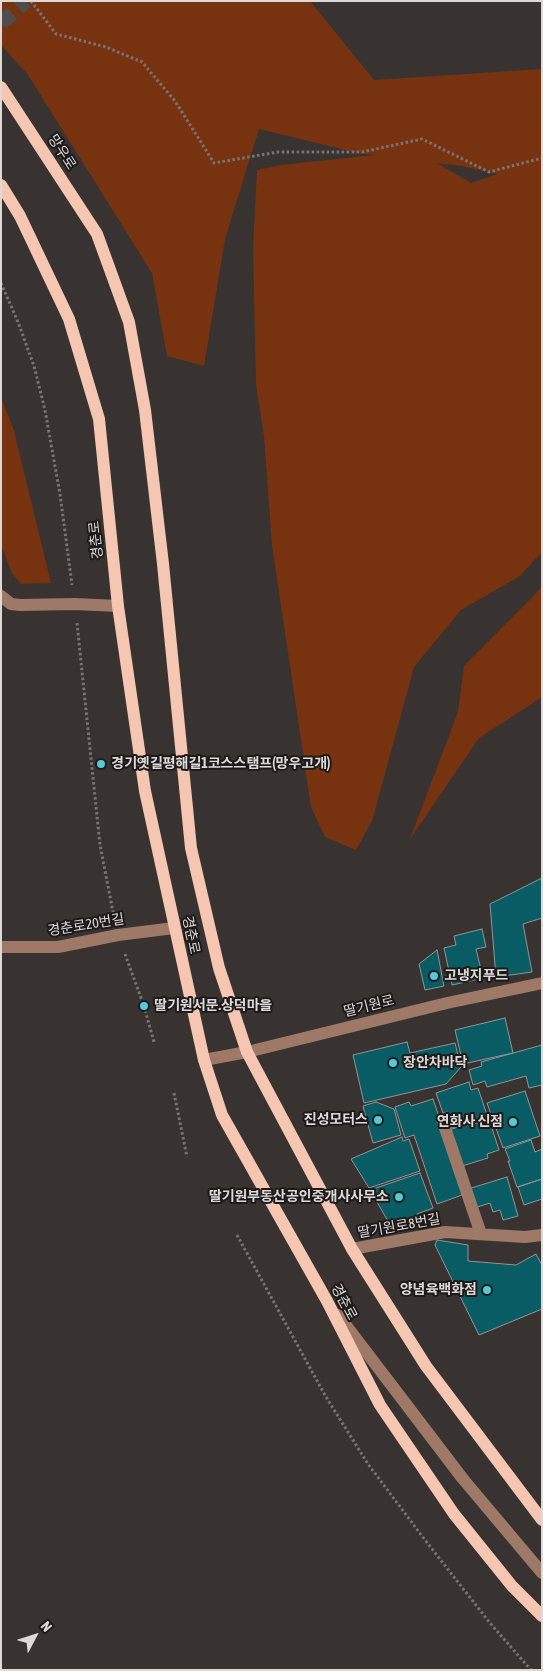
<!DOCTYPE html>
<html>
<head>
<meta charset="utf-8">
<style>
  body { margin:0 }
  #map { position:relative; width:543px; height:1671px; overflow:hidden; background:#383230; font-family:"Asap Condensed",sans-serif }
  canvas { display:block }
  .frame { position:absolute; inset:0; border:2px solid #dcd9d7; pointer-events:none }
  .north { position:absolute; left:10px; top:1611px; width:50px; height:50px; -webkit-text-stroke:4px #1d1a19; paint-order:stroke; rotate:50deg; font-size:14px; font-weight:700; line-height:20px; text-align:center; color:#dcd9d7 }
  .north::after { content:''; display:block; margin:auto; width:18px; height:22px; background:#dcd9d7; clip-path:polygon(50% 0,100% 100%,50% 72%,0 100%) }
</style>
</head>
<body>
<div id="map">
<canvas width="543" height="1671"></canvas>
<div class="frame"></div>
<div class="north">N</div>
</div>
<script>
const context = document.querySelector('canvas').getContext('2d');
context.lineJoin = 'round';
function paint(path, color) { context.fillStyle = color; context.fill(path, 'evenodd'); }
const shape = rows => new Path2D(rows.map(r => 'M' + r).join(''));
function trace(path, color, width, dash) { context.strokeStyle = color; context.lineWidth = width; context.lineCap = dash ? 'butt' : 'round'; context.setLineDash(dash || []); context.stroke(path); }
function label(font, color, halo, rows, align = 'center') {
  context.font = font + ' "Asap Condensed","Noto Sans KR",sans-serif'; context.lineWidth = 4; context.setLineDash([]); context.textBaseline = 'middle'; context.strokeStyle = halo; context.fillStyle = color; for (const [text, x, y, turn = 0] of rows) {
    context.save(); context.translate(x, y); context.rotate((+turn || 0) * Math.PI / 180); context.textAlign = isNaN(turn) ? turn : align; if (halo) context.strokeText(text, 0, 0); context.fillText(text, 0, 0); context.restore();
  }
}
paint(shape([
  [1,1,310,1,374,80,542,69,542,552,520,576,461,610,414,667,372,821,356,850,325,837,311,807,272,545,264,436,256,384,253,249,257,170,281,165,373,155,358,153,259,129,225,239,204,366,167,356,152,273,28,75,1,45],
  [437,163,461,166,497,174,471,183],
  [1,397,14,431,51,583,21,584,12,573,1,545],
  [542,587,542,697,479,738,410,839,458,712,464,666]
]), '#77330f');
const building = shape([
  [542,878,542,918,523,924,532,972,496,977,490,904,542,878],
  [482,929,486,947,476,949,483,978,452,985,444,948,456,945,454,936,482,929],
  [437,950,444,986,425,990,419,964,437,950],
  [505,1018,513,1053,463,1064,455,1030,505,1018],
  [407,1042,410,1053,455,1043,461,1067,446,1084,364,1103,353,1055,407,1042],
  [542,1045,542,1085,529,1088,526,1076,487,1087,485,1081,473,1085,469,1070,482,1066,481,1062,542,1045],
  [469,1082,471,1090,478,1088,487,1115,452,1128,447,1112,443,1113,436,1093,469,1082],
  [525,1091,540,1136,503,1148,487,1103,525,1091],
  [433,1099,465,1194,437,1204,414,1135,405,1138,395,1107,409,1102,411,1106,433,1099],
  [376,1102,394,1109,401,1135,373,1143,363,1106,376,1102],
  [489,1119,499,1150,487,1154,488,1158,462,1166,449,1130,467,1124,468,1126,489,1119],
  [402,1137,403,1141,409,1139,420,1171,369,1188,351,1159,402,1137],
  [531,1140,535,1152,542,1149,542,1179,517,1187,508,1161,510,1161,505,1149,531,1140],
  [420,1173,433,1208,417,1214,419,1219,392,1228,370,1190,420,1173],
  [507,1177,518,1216,503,1220,500,1210,493,1212,490,1203,474,1208,468,1189,507,1177],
  [542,1179,542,1199,524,1205,518,1187,542,1179],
  [437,1240,468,1245,468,1261,516,1265,536,1254,542,1265,542,1309,479,1335,435,1245,437,1240]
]);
paint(building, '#095c63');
trace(building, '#8f9697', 1);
trace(shape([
  [1,23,26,1]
]), '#514b49', 15, [15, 8]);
trace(shape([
  [31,1,56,34,106,47,142,62,175,101,214,163,278,152,362,152,422,139,489,172,542,158],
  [1,283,18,322,34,366,45,410,60,494,72,585],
  [77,623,100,845,114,917],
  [125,954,144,1006,154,1042],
  [174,1093,187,1157],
  [237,1235,326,1397,368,1464,425,1540,490,1623,531,1670]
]), '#797472', 3, [2.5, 2.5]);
trace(shape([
  [1,596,11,604,20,605,75,604,118,606],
  [1,947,58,947,118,935,174,928],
  [204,1060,247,1052,447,1003,542,983],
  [442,1119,481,1234],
  [352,1249,445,1232,525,1237,542,1235],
  [338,1315,463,1479,542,1573]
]), '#9f7968', 12);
trace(shape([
  [1,87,97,234,129,322,145,410,163,564,191,848,219,968,247,1052,352,1249,426,1366,542,1520],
  [1,185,20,216,69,319,99,419,118,606,145,791,204,1060,222,1115,327,1301,380,1405,454,1514,512,1586,542,1616]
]), '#f5c6b1', 12);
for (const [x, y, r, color] of [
  [101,764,5,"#52cbd7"],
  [434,976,5,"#52cbd7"],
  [144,1006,5,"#52cbd7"],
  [393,1063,5,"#52cbd7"],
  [378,1120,5,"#52cbd7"],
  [513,1122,5,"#52cbd7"],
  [399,1197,5,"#52cbd7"],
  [487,1290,5,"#52cbd7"]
]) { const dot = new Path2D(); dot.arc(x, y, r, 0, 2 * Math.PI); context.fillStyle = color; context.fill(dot); trace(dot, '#1d1a19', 2); }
label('14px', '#dcd9d7', '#1d1a19', [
  ["망우로",62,152,57],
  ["경춘로",96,540,-96],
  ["경춘로20번길",86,925,-9],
  ["경춘로",191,935,78],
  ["딸기원로",369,1006,-14],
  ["딸기원로8번길",399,1226,-10],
  ["경춘로",344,1302,62]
]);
label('bold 14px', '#dcd9d7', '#1d1a19', [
  ["경기옛길평해길1코스스탬프(망우고개)",111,764],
  ["고냉지푸드",444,976],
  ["딸기원서문.상덕마을",154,1006],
  ["장안차바닥",403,1063],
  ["진성모터스",368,1120,"right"],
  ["연화사 신점",503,1122,"right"],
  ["딸기원부동산공인중개사사무소",389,1197,"right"],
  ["양념육백화점",477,1290,"right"]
], 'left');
</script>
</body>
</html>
